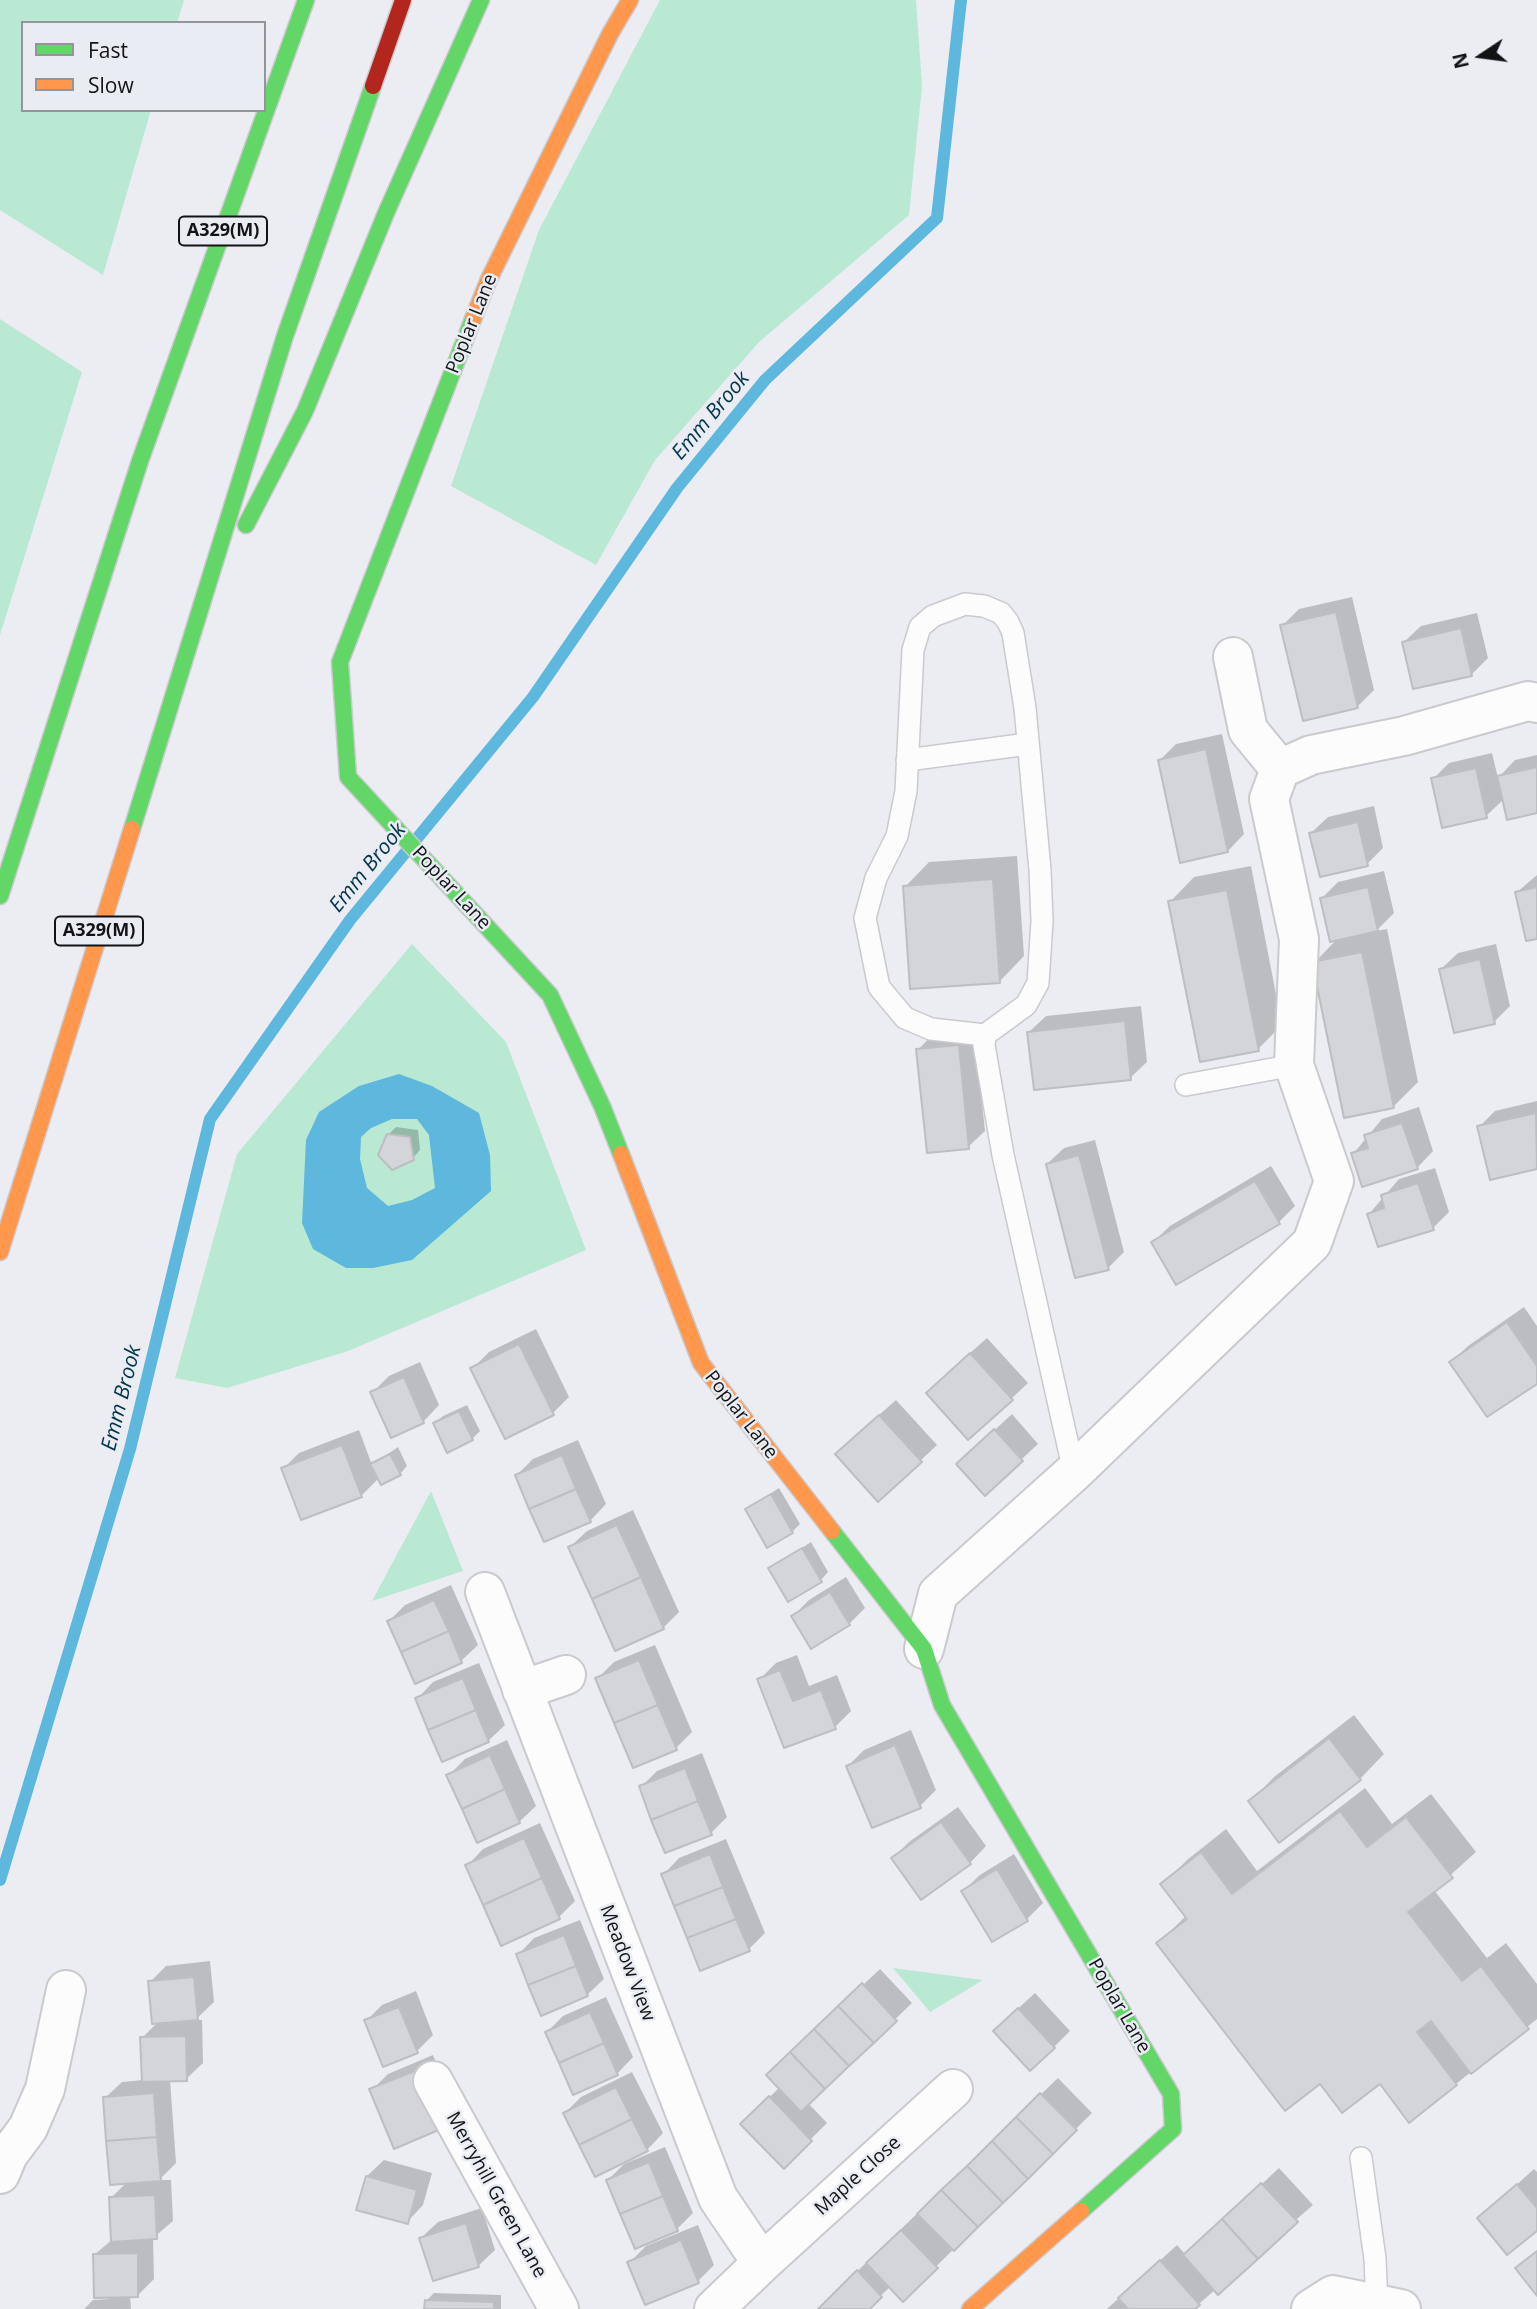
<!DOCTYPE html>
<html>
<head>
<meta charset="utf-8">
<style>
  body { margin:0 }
  #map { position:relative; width:1537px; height:2309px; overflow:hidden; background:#ecedf2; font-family:"Open Sans",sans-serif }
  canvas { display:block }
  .legend { position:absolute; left:21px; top:21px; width:245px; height:91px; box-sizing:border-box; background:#eaecf4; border:2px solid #94959b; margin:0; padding:9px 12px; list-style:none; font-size:21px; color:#121315 }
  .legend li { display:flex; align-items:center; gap:14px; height:35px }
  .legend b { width:35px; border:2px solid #94959b }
  .north { position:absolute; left:1446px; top:21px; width:70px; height:70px; -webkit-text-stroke:5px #eaecf4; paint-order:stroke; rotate:257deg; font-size:19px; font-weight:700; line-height:28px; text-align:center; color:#121315 }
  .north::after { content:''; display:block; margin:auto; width:24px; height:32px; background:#121315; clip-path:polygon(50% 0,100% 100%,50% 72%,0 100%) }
</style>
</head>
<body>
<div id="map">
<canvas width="1537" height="2309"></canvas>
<ul class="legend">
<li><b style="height:9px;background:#63d668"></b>Fast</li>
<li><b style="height:9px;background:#ff974d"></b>Slow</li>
</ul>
<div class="north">N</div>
</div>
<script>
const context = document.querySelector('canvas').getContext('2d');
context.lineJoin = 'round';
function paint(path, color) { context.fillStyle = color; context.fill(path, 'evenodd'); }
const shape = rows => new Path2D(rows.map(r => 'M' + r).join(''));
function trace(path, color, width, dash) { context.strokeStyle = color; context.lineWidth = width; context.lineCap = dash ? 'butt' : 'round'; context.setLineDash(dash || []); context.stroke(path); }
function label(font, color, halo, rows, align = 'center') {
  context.font = font + ' "Open Sans",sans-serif'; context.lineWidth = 5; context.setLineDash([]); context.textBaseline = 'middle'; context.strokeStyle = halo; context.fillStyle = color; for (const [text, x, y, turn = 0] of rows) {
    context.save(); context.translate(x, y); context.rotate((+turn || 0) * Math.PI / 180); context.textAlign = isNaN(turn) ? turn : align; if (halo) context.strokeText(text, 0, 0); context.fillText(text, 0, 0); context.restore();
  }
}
paint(shape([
  [0,0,184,0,177,23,23,23,23,110,151,110,103,275,0,210],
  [660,0,916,0,922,86,909,215,759,342,655,460,596,565,451,486,539,230],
  [0,319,82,372,0,635],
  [412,944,506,1042,586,1250,348,1351,227,1388,175,1378,237,1154],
  [431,1491,463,1571,372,1601],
  [893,1968,983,1980,930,2012]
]), '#b9e8d3');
paint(shape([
  [399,1074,432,1086,479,1113,490,1155,491,1191,412,1260,373,1268,346,1268,313,1249,302,1223,306,1140,319,1112,359,1086],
  [392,1119,417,1119,429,1135,435,1188,412,1200,388,1206,367,1188,360,1159,361,1137,371,1128]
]), '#5eb7dc');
paint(shape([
  [1352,597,1374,690,1358,706,1282,626,1299,609],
  [1477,613,1488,658,1472,674,1404,642,1421,626],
  [1222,734,1244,834,1228,851,1160,760,1176,744],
  [1492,753,1498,778,1515,760,1537,755,1537,811,1504,799,1486,816,1433,779,1449,763],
  [1374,806,1383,848,1367,864,1311,833,1328,817],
  [1017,856,1024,956,1000,981,905,887,929,862],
  [1251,866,1282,1025,1258,1049,1170,902,1194,877],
  [1384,871,1394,913,1376,931,1387,929,1418,1082,1394,1106,1345,1116,1314,963,1338,938,1322,898,1338,882],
  [1537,875,1537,937,1516,893],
  [1496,944,1510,1006,1494,1022,1441,969,1458,953],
  [1141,1006,1147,1062,1130,1078,1029,1032,1046,1016],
  [974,1029,985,1131,968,1147,918,1050,934,1033],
  [1537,1101,1537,1168,1491,1178,1479,1127,1495,1111],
  [1419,1107,1433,1151,1417,1168,1353,1154,1382,1119],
  [396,1127,418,1130,420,1150,413,1158,388,1135],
  [1095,1140,1124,1252,1108,1268,1047,1164,1064,1148],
  [1271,1166,1295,1206,1278,1223,1153,1242,1170,1226],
  [1435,1168,1449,1212,1433,1228,1369,1214,1399,1179],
  [1524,1307,1537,1326,1537,1382,1451,1362,1468,1346],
  [536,1329,569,1397,553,1413,472,1369,489,1352],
  [987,1338,1028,1383,1011,1399,944,1376],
  [420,1362,439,1405,423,1422,373,1392,389,1376],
  [896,1400,937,1445,920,1461,853,1438],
  [467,1405,480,1431,472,1439,435,1423,443,1416],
  [1012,1414,1038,1444,985,1493,975,1448],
  [359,1430,372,1465,398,1447,407,1466,400,1474,379,1478,361,1496,283,1469,299,1453],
  [578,1440,606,1504,590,1521,517,1475,533,1459],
  [779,1488,800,1524,792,1532,747,1509],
  [633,1510,679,1612,663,1628,570,1547,587,1531],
  [811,1542,828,1572,821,1580,771,1568],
  [846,1577,865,1608,849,1624,793,1616,809,1600],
  [451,1585,478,1645,461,1661,416,1681,389,1621,405,1605],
  [655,1645,692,1732,676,1748,597,1679,614,1662],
  [797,1655,809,1686,837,1675,851,1711,835,1727,785,1746,760,1679,776,1663],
  [479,1663,505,1725,488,1741,417,1699,433,1682],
  [1354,1715,1384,1754,1360,1779,1250,1802,1274,1777],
  [911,1730,936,1790,920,1806,848,1766,864,1750],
  [507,1740,536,1806,519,1822,449,1775,465,1759],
  [702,1753,727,1817,711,1833,641,1787,657,1771],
  [1365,1788,1392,1824,1431,1794,1476,1852,1434,1890,1487,1958,1506,1943,1537,1984,1537,2019,1456,2084,1320,2081,1158,1943,1187,1915,1163,1884,1187,1860,1226,1829,1257,1871],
  [958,1807,986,1846,970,1863,921,1898,893,1858,909,1842],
  [540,1823,575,1901,559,1917,467,1866,483,1849],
  [726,1839,765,1933,749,1949,663,1875,679,1858],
  [1014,1854,1043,1903,1027,1919,993,1940,963,1891,980,1875],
  [580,1920,604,1979,587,1995,518,1955,534,1938],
  [210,1961,214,2002,195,2020,202,2020,203,2063,186,2079,170,2080,176,2163,159,2180,171,2180,173,2221,153,2238,154,2279,138,2295,130,2295,131,2309,84,2309,93,2300,109,2299,94,2255,113,2239,111,2198,127,2182,105,2098,122,2082,143,2080,142,2038,158,2022,150,1982,166,1966],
  [880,1969,912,2003,808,2103,827,2123,784,2166,742,2124,780,2087,784,2059],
  [416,1991,433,2035,417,2051,366,2021,382,2005],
  [1035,1993,1070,2031,1054,2047,1011,2015],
  [606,1997,633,2057,617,2074,547,2032,563,2016],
  [433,2055,457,2111,372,2090,388,2074],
  [632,2072,663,2133,647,2150,565,2113,581,2097],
  [1058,2078,1092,2113,903,2299,891,2286,867,2309,818,2309],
  [665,2147,693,2213,677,2229,608,2180,624,2164],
  [384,2160,432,2173,423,2205,407,2222,367,2176],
  [1279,2168,1313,2205,1193,2309,1107,2309,1177,2245,1186,2255],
  [1534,2169,1537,2172,1537,2228,1479,2219],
  [482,2208,495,2250,478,2266,421,2238,438,2222],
  [698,2225,714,2265,698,2281,630,2262,646,2246],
  [434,2293,501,2295,501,2309,426,2309,426,2301]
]), '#0003');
trace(shape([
  [0,1880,130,1449,210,1119,350,920,533,697,677,488,765,380,937,218,961,0]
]), '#5eb7dc', 12);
const building = shape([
  [1336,612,1358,708,1303,721,1280,625,1336,612],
  [1461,628,1472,676,1413,689,1402,642,1461,628],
  [1206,749,1228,852,1180,863,1158,760,1206,749],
  [1537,767,1537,813,1507,820,1497,776,1537,767],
  [1476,768,1487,818,1442,828,1431,778,1476,768],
  [1358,822,1368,866,1320,877,1309,833,1358,822],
  [993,879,1000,983,910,989,903,886,993,879],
  [1368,887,1378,931,1330,942,1320,898,1368,887],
  [1537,887,1537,939,1526,941,1515,892,1537,887],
  [1227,890,1259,1051,1200,1062,1168,901,1227,890],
  [1362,952,1394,1108,1344,1118,1312,962,1362,952],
  [1480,959,1495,1024,1454,1033,1439,969,1480,959],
  [1125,1021,1131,1080,1034,1090,1027,1032,1125,1021],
  [959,1045,969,1149,927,1153,916,1049,959,1045],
  [1536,1113,1537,1169,1490,1180,1477,1126,1536,1113],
  [1402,1123,1418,1169,1362,1187,1351,1153,1368,1148,1364,1135,1402,1123],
  [387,1134,410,1137,414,1160,392,1170,378,1155,387,1134],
  [1079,1155,1109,1270,1075,1278,1046,1164,1079,1155],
  [1255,1181,1280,1224,1176,1285,1151,1242,1255,1181],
  [1418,1183,1434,1230,1378,1247,1367,1214,1384,1208,1381,1195,1418,1183],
  [1507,1322,1537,1366,1537,1384,1487,1417,1449,1362,1507,1322],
  [519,1344,554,1415,505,1439,470,1368,519,1344],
  [970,1353,1013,1400,968,1440,926,1393,970,1353],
  [404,1377,424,1423,391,1438,370,1392,404,1377],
  [459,1411,473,1440,447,1453,433,1423,459,1411],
  [879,1415,922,1462,878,1502,835,1454,879,1415],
  [994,1429,1023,1461,985,1496,956,1464,994,1429],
  [342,1445,362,1497,301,1520,281,1468,342,1445],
  [390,1454,401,1475,381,1485,370,1464,390,1454],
  [562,1455,576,1489,529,1509,515,1475,562,1455],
  [576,1489,591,1522,544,1542,529,1509,576,1489],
  [771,1494,793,1533,767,1548,745,1509,771,1494],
  [617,1525,641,1577,592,1599,568,1547,617,1525],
  [802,1548,822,1582,788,1602,768,1568,802,1548],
  [641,1577,664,1629,615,1651,592,1599,641,1577],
  [830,1592,850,1625,811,1649,791,1616,830,1592],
  [434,1600,449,1631,401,1652,387,1621,434,1600],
  [449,1631,462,1663,415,1684,401,1652,449,1631],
  [639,1660,658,1705,614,1723,595,1678,639,1660],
  [780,1670,793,1701,821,1690,836,1729,784,1748,757,1679,780,1670],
  [463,1678,476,1710,428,1730,415,1698,463,1678],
  [658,1705,677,1750,633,1768,614,1723,658,1705],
  [476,1710,489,1742,442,1762,428,1730,476,1710],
  [1329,1738,1361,1780,1279,1843,1248,1801,1329,1738],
  [895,1745,921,1808,872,1828,846,1766,895,1745],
  [490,1755,505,1789,462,1809,446,1775,490,1755],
  [685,1768,698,1801,651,1820,639,1786,685,1768],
  [505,1789,520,1823,477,1843,462,1809,505,1789],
  [698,1801,712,1835,665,1853,651,1820,698,1801],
  [1340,1811,1367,1847,1406,1817,1453,1878,1408,1912,1462,1981,1481,1966,1529,2029,1471,2074,1431,2021,1417,2032,1457,2085,1409,2123,1380,2084,1342,2113,1320,2084,1285,2111,1156,1943,1187,1919,1160,1884,1201,1852,1232,1894,1340,1811],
  [941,1822,971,1864,921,1900,891,1858,941,1822],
  [524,1838,542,1878,483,1905,465,1865,524,1838],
  [710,1854,723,1887,674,1906,661,1874,710,1854],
  [997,1869,1028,1921,992,1942,961,1891,997,1869],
  [542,1878,560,1919,501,1946,483,1905,542,1878],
  [723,1887,736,1919,687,1938,674,1906,723,1887],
  [736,1919,750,1951,700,1971,687,1938,736,1919],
  [564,1935,576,1966,528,1985,516,1954,564,1935],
  [576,1966,588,1996,541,2016,528,1985,576,1966],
  [194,1977,198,2020,152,2024,148,1981,194,1977],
  [862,1983,897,2021,874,2043,838,2006,862,1983],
  [838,2006,874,2043,849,2066,814,2029,838,2006],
  [399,2007,418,2053,383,2067,364,2020,399,2007],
  [1018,2008,1055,2048,1030,2071,993,2031,1018,2008],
  [590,2012,604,2043,559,2063,545,2032,590,2012],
  [814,2029,849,2066,825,2089,790,2052,814,2029],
  [186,2036,187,2081,142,2082,140,2037,186,2036],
  [604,2043,618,2075,573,2095,559,2063,604,2043],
  [790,2052,825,2089,801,2112,766,2075,790,2052],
  [417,2070,441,2129,394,2149,369,2089,417,2070],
  [616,2087,632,2119,579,2145,563,2113,616,2087],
  [154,2093,157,2137,106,2141,103,2097,154,2093],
  [1040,2093,1077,2130,1053,2154,1016,2117,1040,2093],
  [769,2096,812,2141,784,2169,740,2124,769,2096],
  [1016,2117,1053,2154,1028,2179,992,2141,1016,2117],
  [632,2119,648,2151,595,2177,579,2145,632,2119],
  [157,2137,161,2181,110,2185,106,2141,157,2137],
  [992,2141,1028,2179,1003,2203,967,2166,992,2141],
  [649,2162,663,2196,620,2214,606,2180,649,2162],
  [967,2166,1003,2203,978,2227,941,2190,967,2166],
  [366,2176,417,2190,408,2224,356,2210,366,2176],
  [1261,2183,1298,2222,1258,2259,1222,2219,1261,2183],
  [1517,2184,1537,2208,1537,2231,1507,2255,1477,2218,1517,2184],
  [941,2190,978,2227,954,2251,917,2214,941,2190],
  [155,2195,157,2239,111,2242,109,2197,155,2195],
  [663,2196,678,2231,635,2249,620,2214,663,2196],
  [1222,2219,1258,2259,1218,2295,1183,2255,1222,2219],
  [466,2223,479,2267,433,2281,419,2238,466,2223],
  [901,2230,938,2268,903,2302,866,2263,901,2230],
  [681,2240,699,2283,645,2305,627,2262,681,2240],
  [1537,2251,1537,2296,1515,2268,1537,2251],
  [138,2253,138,2297,94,2298,93,2254,138,2253],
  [1160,2260,1200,2305,1195,2309,1128,2309,1118,2298,1160,2260],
  [857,2270,882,2297,870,2309,818,2309,857,2270],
  [425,2300,494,2302,494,2309,424,2309,425,2300]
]);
paint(building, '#d4d5d9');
trace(building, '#bdbec1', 2);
const lane = shape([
  [907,760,1028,744],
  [985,1035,931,1029,905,1018,879,987,865,918,876,878,897,836,906,791,913,650,920,627,933,616,965,604,984,606,1001,613,1008,622,1013,633,1025,708,1040,870,1042,921,1038,983,1026,1005,985,1035,984,1045,1003,1155,1074,1472],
  [1186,1085,1294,1065],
  [1361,2158,1375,2259,1377,2304]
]);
const street = shape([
  [1233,657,1248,730,1280,769],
  [485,1592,718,2198,762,2263,714,2309],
  [924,1649,938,1594,1074,1472,1312,1243,1334,1181,1294,1065,1299,939,1269,799,1280,769,1311,755,1404,736,1528,701,1537,703],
  [522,1690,566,1675],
  [433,2081,559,2309],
  [0,2174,8,2155,28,2128,45,2089,66,1990],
  [762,2263,953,2089],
  [1311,2309,1333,2295,1401,2309]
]);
const fast = shape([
  [473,319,340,662,348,777,550,995,602,1106,621,1154],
  [246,525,305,411,386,213,481,0],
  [132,829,285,336,373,86],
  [0,896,140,461,306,0],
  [832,1531,924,1649,942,1705,1171,2094,1173,2129,1081,2211]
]);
const slow = shape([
  [473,319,489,279,610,34,630,0],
  [621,1154,701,1363,832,1531],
  [0,1252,132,829],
  [970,2309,1081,2211]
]);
const jam = shape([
  [373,86,403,0]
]);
trace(lane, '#cacace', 24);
trace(street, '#cacace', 42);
trace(fast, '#cacace', 19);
trace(slow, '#cacace', 19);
trace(jam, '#cacace', 19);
trace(lane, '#fcfcfd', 21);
trace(street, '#fcfcfd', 38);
trace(fast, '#63d668', 16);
trace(slow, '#ff974d', 16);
trace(jam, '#b3261e', 16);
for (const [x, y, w] of [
  [223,231,88],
  [99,931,88]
]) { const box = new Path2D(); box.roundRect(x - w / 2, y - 14.5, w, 29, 5); context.fillStyle = '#eaecf4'; context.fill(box); trace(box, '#121315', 2); }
label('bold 18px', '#121315', null, [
  ["A329(M)",223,231],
  ["A329(M)",99,931]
]);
label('19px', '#121315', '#eaecf4', [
  ["Poplar Lane",472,324,-68],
  ["Poplar Lane",451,888,47],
  ["Poplar Lane",741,1415,52],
  ["Meadow View",627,1963,69],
  ["Poplar Lane",1119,2006,60],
  ["Maple Close",858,2176,-42],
  ["Merryhill Green Lane",496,2195,61]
]);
label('italic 21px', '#003449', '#eaecf4', [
  ["Emm Brook",711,416,-50],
  ["Emm Brook",368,868,-51],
  ["Emm Brook",122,1398,-76]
]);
</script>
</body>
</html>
